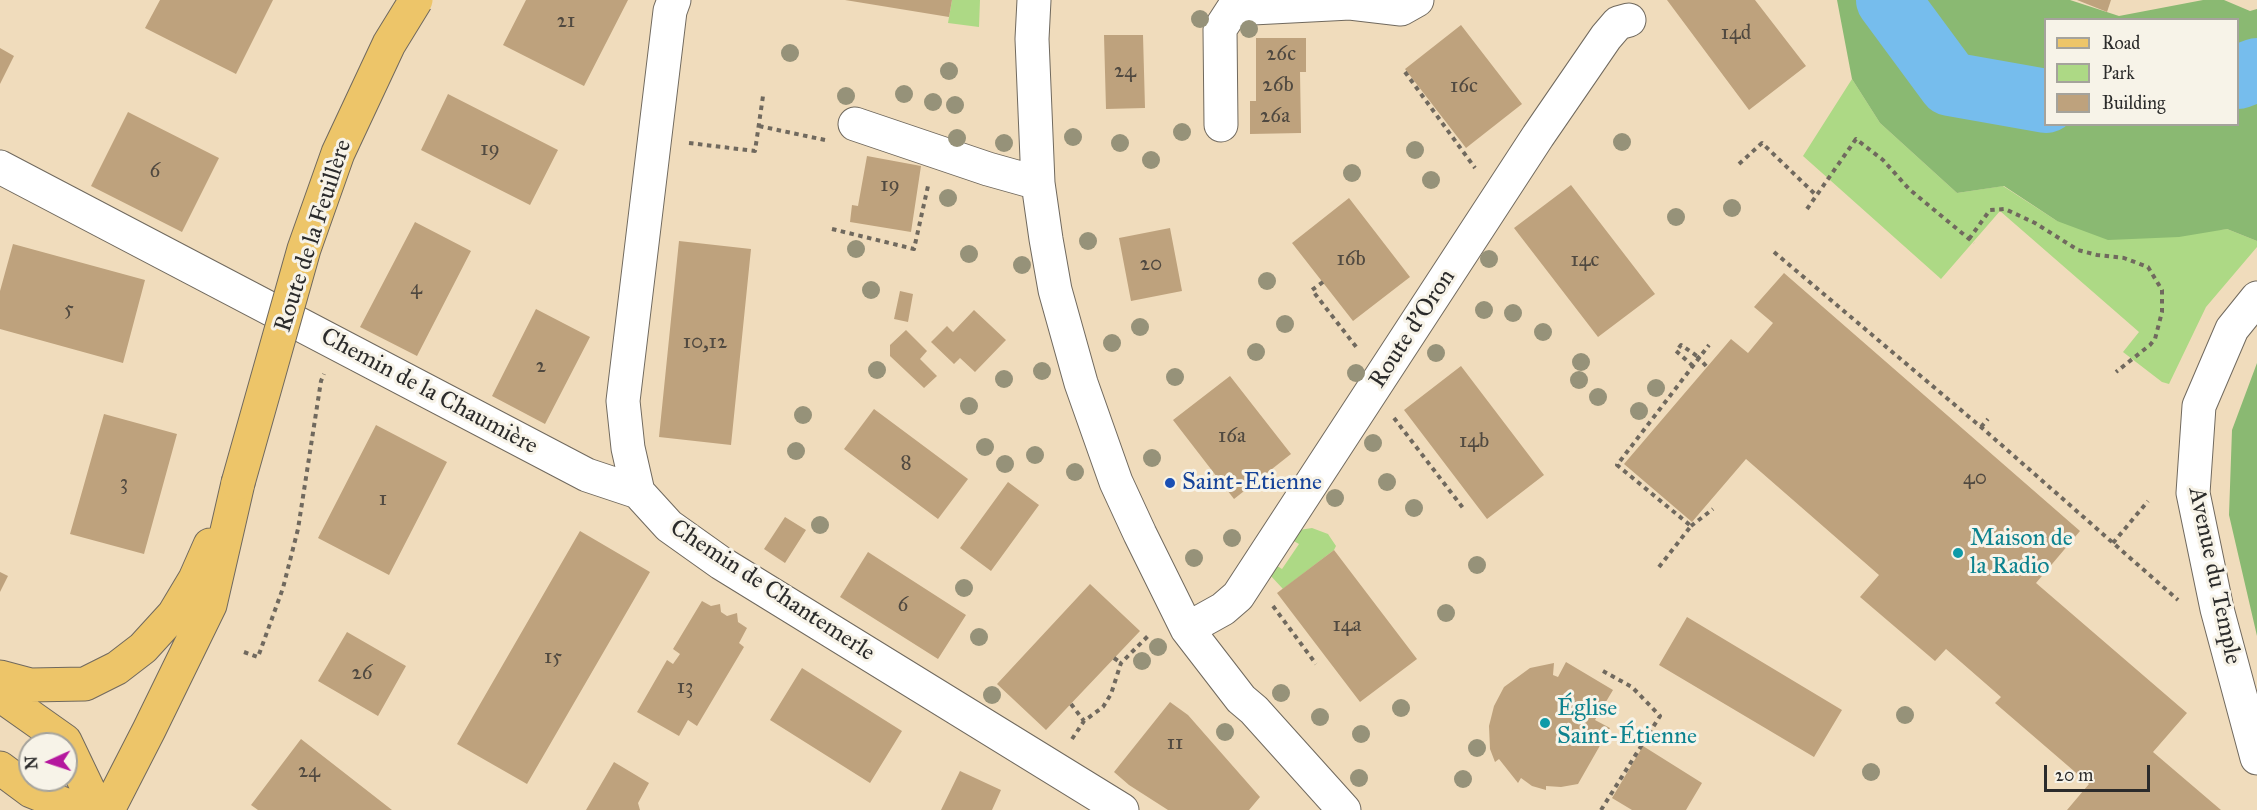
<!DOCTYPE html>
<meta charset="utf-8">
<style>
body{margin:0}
#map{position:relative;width:2257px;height:810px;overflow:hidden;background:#f0dcbc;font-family:"IM FELL Great Primer",serif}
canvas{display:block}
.legend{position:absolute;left:2044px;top:18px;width:195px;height:108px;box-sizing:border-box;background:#f7f3e8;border:2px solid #a5a39c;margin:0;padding:8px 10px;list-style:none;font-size:18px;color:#2b2b2b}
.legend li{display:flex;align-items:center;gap:12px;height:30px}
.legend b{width:30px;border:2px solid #a5a39c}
.north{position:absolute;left:18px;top:732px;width:60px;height:60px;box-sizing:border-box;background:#f7f3e8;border:2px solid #a5a39c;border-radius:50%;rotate:267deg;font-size:16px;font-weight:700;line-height:24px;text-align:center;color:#2b2b2b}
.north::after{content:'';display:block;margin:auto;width:21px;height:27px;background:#b5179e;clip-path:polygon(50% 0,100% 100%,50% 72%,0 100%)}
.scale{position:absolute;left:2044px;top:765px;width:106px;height:27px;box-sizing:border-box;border:3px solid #2b2b2b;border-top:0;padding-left:8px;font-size:18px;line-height:21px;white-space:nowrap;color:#2b2b2b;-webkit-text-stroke:4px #f7f3e8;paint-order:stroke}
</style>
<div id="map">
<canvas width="2257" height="810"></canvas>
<ul class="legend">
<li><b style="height:8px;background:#edc569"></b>Road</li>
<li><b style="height:16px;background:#add985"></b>Park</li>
<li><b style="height:16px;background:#bea27d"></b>Building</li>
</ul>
<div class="north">N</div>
<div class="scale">20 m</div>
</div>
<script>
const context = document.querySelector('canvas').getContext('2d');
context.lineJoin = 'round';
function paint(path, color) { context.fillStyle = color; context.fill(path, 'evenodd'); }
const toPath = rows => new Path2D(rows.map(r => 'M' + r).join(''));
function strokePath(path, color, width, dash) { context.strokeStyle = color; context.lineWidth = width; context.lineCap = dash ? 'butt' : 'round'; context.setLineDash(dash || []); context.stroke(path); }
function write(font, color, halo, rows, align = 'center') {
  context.font = font + ' "IM FELL Great Primer",serif'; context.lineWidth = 6; context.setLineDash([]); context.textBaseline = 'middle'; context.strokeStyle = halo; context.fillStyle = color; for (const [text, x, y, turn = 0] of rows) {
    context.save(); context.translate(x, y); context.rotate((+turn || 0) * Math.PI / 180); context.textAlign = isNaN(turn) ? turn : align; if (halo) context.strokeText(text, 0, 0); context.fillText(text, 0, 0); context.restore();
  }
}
const green = toPath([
 [952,0,980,0,979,27,948,23],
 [1852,79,1880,123,1957,193,2003,186,2057,221,2208,231,2227,229,2257,241,2257,247,2206,307,2169,384,2162,382,2123,352,2139,332,2000,211,1941,279,1803,156],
 [1312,528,1328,534,1336,546,1334,550,1283,589,1270,575,1274,564,1282,569,1299,544,1290,539,1299,530]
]);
const forest = toPath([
 [1837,0,2070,0,2119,16,2203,0,2224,0,2250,11,2257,9,2257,241,2227,229,2179,237,2108,240,2057,221,2004,186,1957,193,1880,123,1852,79],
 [2046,20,2238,20,2238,124,2046,124],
 [2257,363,2257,636,2229,515,2232,430]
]);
const river = toPath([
 [1888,0,1950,84,2046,101],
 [2238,77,2257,70]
]);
const building = toPath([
 [160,0,273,0,236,74,145,28],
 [526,0,628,0,584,86,503,45],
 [845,0,952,0,949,17],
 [1667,0,1755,0,1806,66,1749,110],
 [2077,0,2111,0,2107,12],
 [1461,25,1522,104,1466,148,1405,69],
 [1104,35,1143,35,1145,108,1106,109],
 [1256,38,1306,38,1306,72,1300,72,1301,133,1250,134,1250,101,1256,101],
 [0,48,14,56,0,84],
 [448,94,558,150,530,205,421,150],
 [128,112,219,158,182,232,91,186],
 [867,156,921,166,911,232,850,222,852,205,858,206],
 [1571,185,1655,294,1598,337,1514,228],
 [1349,198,1410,277,1353,321,1292,243],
 [415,222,471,251,417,356,360,327],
 [1170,228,1182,291,1131,301,1119,238],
 [679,241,751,249,731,445,659,437],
 [13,244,145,280,123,363,0,329,0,291],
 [1784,273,2080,531,2036,583,2187,713,2153,752,2221,810,2067,810,2089,784,1995,703,2001,697,1946,649,1935,661,1860,597,1879,575,1746,459,1692,522,1624,464,1731,339,1748,353,1773,323,1754,307],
 [900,291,913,294,908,322,894,319],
 [536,309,590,337,545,424,492,396],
 [974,310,1006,340,975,372,960,358,954,364,931,342,947,326,953,332],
 [906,330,927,351,920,359,937,376,924,388,890,356,890,345],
 [1461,366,1544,475,1487,519,1404,410],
 [1230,376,1291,454,1234,499,1173,420],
 [874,409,968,479,938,519,844,449],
 [104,414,177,434,144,554,70,534],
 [376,425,447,462,389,575,318,538],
 [1008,482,1039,505,991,571,960,548],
 [785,517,806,530,785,563,764,549],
 [580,531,650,572,527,784,457,744],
 [1334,550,1417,659,1360,702,1277,593],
 [868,552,966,615,938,659,840,597],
 [0,572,8,576,0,592],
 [1090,584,1140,631,1046,730,997,684],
 [702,601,711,606,720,604,721,612,727,616,737,613,738,622,747,628,739,643,744,647,697,726,688,720,679,736,637,712,667,660,673,664,680,654,673,649],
 [1687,617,1842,710,1814,757,1659,665],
 [347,632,406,666,378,716,318,681],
 [1566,662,1613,690,1595,720,1610,728,1578,784,1561,787,1546,786,1546,790,1532,786,1521,778,1518,783,1499,759,1495,762,1490,749,1489,726,1494,706,1504,687,1530,668,1554,663,1553,675,1558,677],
 [802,668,902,731,870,783,770,720],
 [1170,702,1188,715,1260,797,1249,810,1168,810,1129,785,1114,772],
 [301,739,392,810,258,810,251,805],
 [1643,746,1702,783,1686,810,1632,810,1612,798],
 [614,762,649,783,638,803,640,810,586,810],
 [960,771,1001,790,992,810,941,810]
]);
const path = toPath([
 [1405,72,1475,168],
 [759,126,825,140],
 [689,143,755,151,763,96],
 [1739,164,1762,143,1816,195],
 [1807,209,1856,139,1883,160,1909,189,1974,243],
 [832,229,914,249,928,186],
 [1969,239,1990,210,2005,209,2035,223,2078,250,2097,255,2124,258,2148,267,2162,290,2162,312,2155,339,2150,345,2116,372],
 [1774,252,1981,427,2178,600],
 [1323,282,1312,290,1357,348],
 [1693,366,1676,351,1681,345,1697,356],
 [1394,418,1463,508],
 [1981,427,1988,419],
 [1691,526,1713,509],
 [2113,543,2148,501],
 [1659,567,1691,526,1617,465,1709,345],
 [1273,606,1316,664],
 [244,652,258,657,283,588,298,529,321,381,324,374],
 [1114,658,1121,663],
 [1071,704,1084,721],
 [1072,739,1084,721,1103,707,1111,694,1121,663,1150,634],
 [1601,810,1660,716,1632,687,1603,671]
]);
const minor = toPath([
 [674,0,670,11,623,401,628,448,638,492,669,526,721,563,1122,810],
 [1034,0,1032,39,1038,183,1046,239,1055,290,1081,383,1116,482,1140,534,1187,629,1241,699,1254,710,1344,810],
 [855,124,988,169,1038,183],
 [1221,125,1220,29,1233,9,1350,3,1401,9,1417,0],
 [0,167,587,475,638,492],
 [2257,298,2232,329,2199,406,2193,493,2217,609,2257,758],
 [1187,629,1223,609,1238,596,1538,136,1606,37,1618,23,1629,20]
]);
const major = toPath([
 [0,677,30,685,85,684,117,668,143,648,174,614,195,579,210,545],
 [0,695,65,741,98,810],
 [0,768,31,791,79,810],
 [108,810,149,730,210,605,238,483]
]);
const pathBridge = toPath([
 [1697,356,1707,367]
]);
const majorBridge = toPath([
 [238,483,304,249,338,153,389,44,416,0]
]);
const trees = [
 [1200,19],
 [1249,29],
 [790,53],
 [949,71],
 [904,94],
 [846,96],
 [933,102],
 [955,105],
 [1182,132],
 [1073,137],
 [957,138],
 [1622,142],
 [1004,143],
 [1120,143],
 [1415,150],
 [1151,160],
 [1352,173],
 [1431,180],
 [948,198],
 [1732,208],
 [1676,217],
 [1088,241],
 [856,249],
 [969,254],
 [1489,259],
 [1022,265],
 [1267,281],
 [871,290],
 [1484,310],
 [1513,313],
 [1285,324],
 [1140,327],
 [1543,332],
 [1112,343],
 [1256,352],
 [1436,353],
 [1581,362],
 [877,370],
 [1042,371],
 [1356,373],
 [1175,377],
 [1004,379],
 [1579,380],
 [1656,388],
 [1598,397],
 [969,406],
 [1639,411],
 [803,415],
 [1373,443],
 [985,447],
 [796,451],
 [1035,455],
 [1152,458],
 [1005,464],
 [1075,472],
 [1387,482],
 [1335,498],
 [1414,508],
 [820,525],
 [1232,538],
 [1194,558],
 [1477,565],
 [964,588],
 [1446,613],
 [979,637],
 [1158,647],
 [1142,661],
 [1281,693],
 [992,695],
 [1401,708],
 [1905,715],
 [1320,717],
 [1225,732],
 [1361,734],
 [1477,748],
 [1871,772],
 [1359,778],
 [1463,779]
];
const markers = [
 [1170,483,6,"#1a4fb4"],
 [1958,553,6,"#0f9aa8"],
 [1545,723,6,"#0f9aa8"]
];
const numberNames = [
 ["21",566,22],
 ["14d",1736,34],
 ["26c",1281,55],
 ["24",1125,72],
 ["26b",1278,86],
 ["16c",1464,87],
 ["26a",1275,117],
 ["19",490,150],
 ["6",155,172],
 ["19",890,186],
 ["16b",1351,260],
 ["14c",1585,261],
 ["20",1151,265],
 ["4",416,289],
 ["5",69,310],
 ["10,12",705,343],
 ["2",541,367],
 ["16a",1232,437],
 ["14b",1474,442],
 ["8",906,464],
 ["40",1975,479],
 ["3",124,484],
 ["1",383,500],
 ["6",903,606],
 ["14a",1347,626],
 ["15",553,658],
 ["26",362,674],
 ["13",685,688],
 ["11",1175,744],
 ["24",309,772]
];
const streetNames = [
 ["Route de la Feuillère",314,236,-72],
 ["Route d'Oron",1413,329,-57],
 ["Chemin de la Chaumière",429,392,28],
 ["Avenue du Temple",2214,576,78],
 ["Chemin de Chantemerle",772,591,33]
];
const transitNames = [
 ["Saint-Etienne",1182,483]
];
const cultureNames = [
 ["Maison de",1970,539],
 ["la Radio",1970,567],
 ["Église",1557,709],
 ["Saint-Étienne",1557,737]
];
paint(green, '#add985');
paint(forest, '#8ab972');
strokePath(river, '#76bded', 64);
paint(building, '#bea27d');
strokePath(minor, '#70695e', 35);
strokePath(major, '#70695e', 35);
strokePath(path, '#70695e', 4, [4.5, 4.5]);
strokePath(minor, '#fff', 33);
strokePath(major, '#edc569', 33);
strokePath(majorBridge, '#70695e', 35, []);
strokePath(pathBridge, '#70695e', 4, [4.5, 4.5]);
strokePath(majorBridge, '#edc569', 33);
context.fillStyle = '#969279';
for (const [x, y] of trees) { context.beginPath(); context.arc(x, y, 9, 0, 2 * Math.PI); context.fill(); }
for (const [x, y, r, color] of markers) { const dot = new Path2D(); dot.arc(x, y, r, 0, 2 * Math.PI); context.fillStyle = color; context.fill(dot); strokePath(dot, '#f7f3e8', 2); }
write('21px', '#504940', null, numberNames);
write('24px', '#2b2b2b', '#f7f3e8', streetNames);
write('24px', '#164399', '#f7f3e8', transitNames, 'left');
write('24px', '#0d838f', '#f7f3e8', cultureNames, 'left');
</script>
